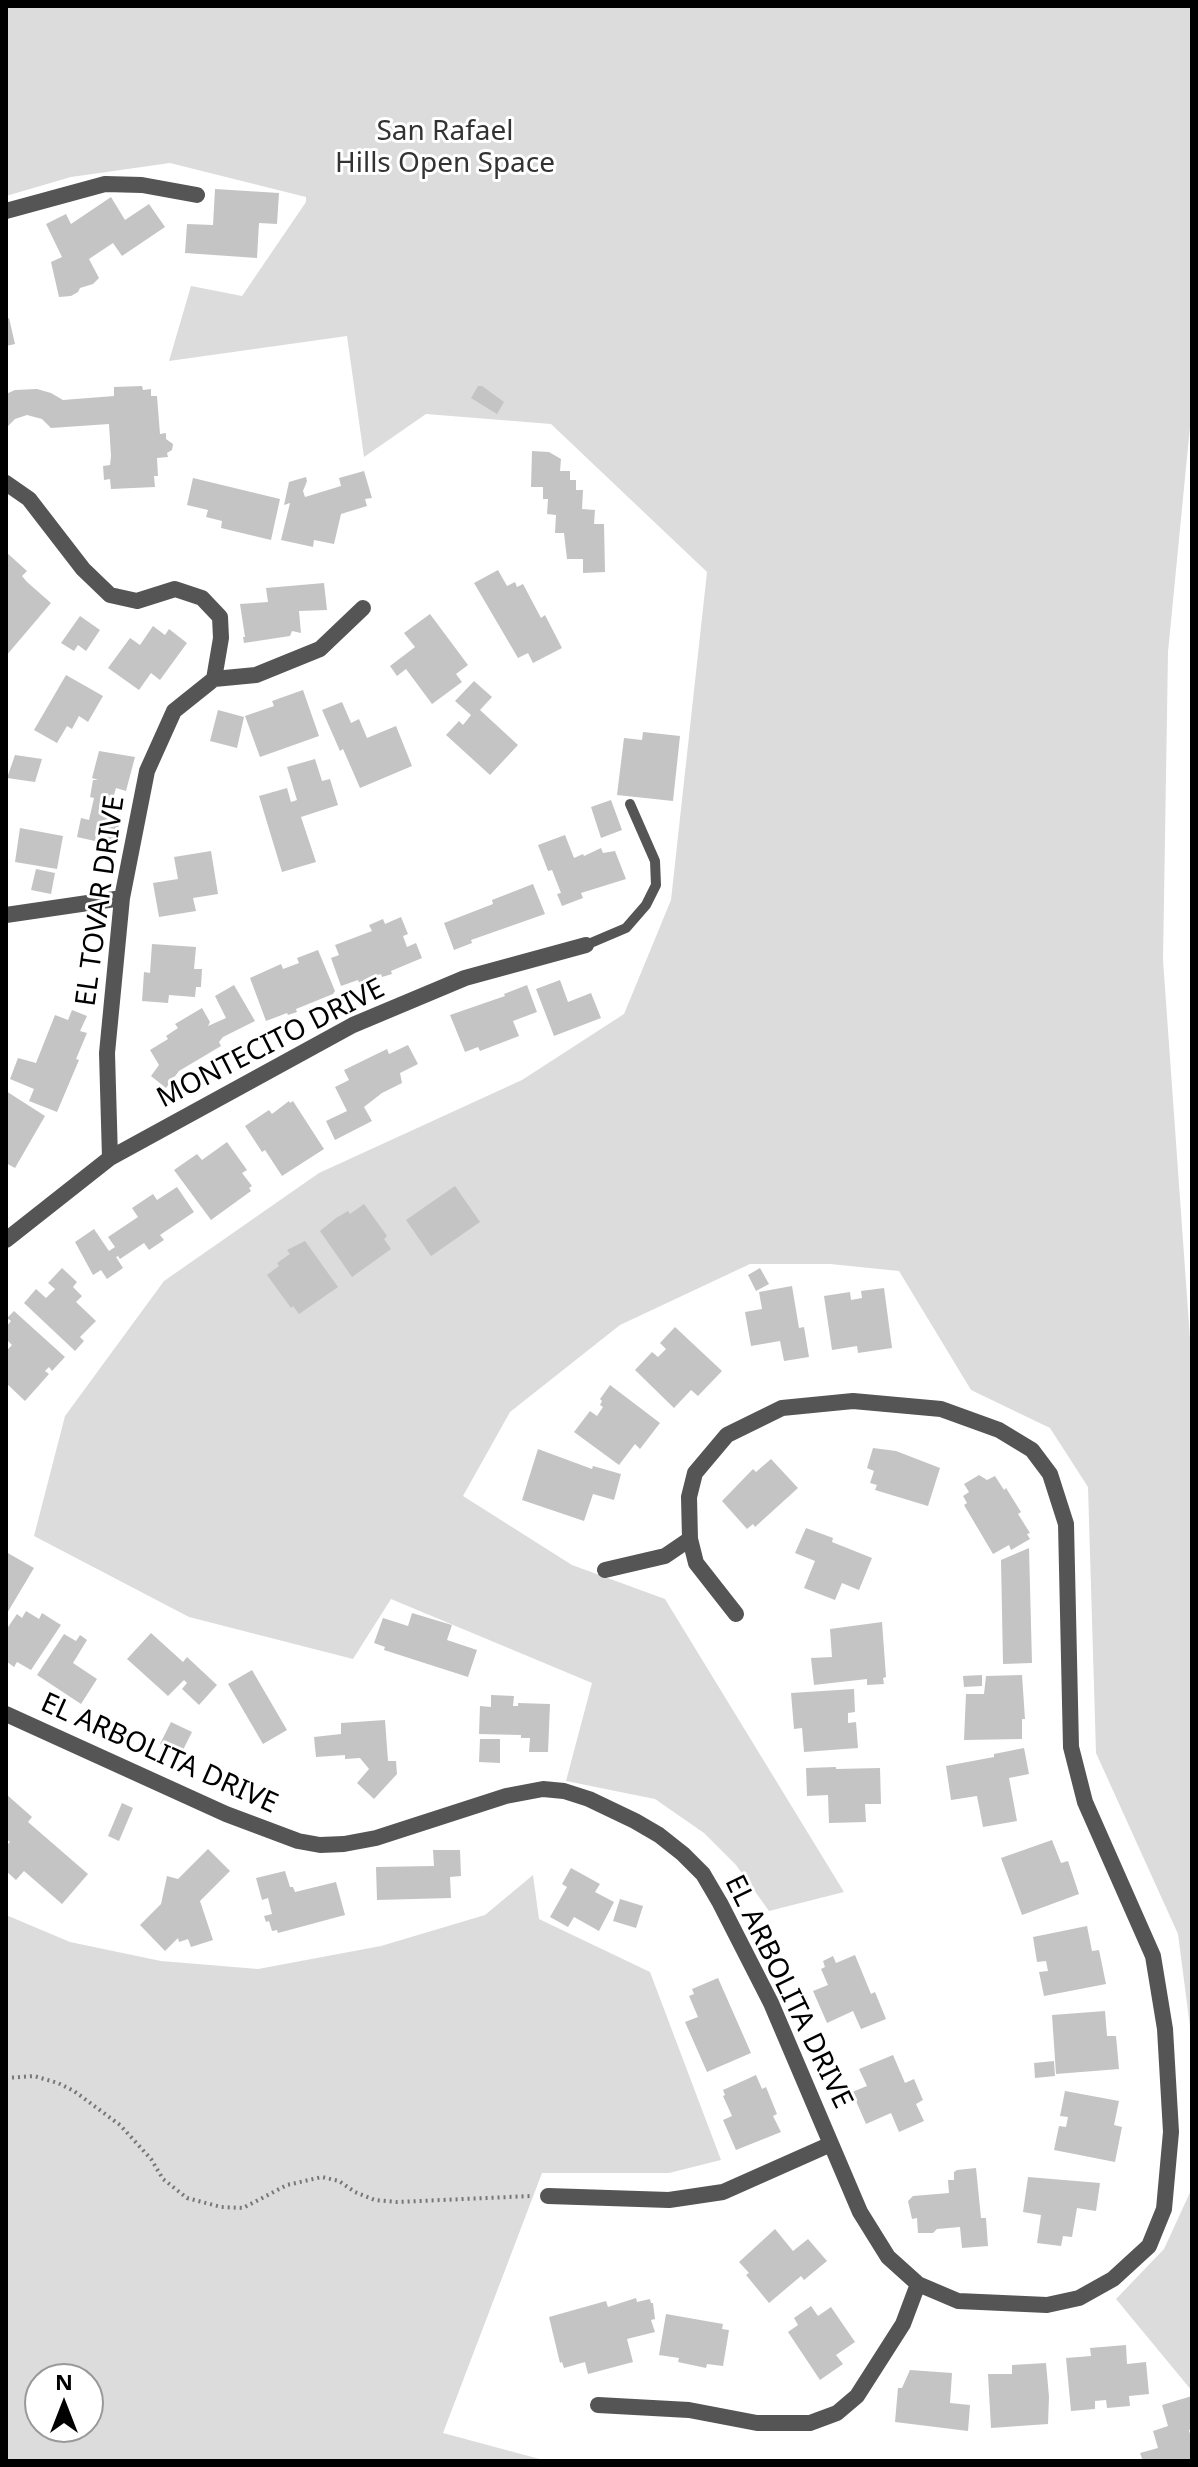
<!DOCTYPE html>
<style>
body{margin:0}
#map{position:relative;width:1198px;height:2467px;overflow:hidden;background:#fff;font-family:"Noto Sans",sans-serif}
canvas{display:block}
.frame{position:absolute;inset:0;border:8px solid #000;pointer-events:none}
.north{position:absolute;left:24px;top:2363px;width:80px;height:80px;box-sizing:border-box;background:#fff;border:2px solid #999;border-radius:50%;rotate:0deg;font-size:22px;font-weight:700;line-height:32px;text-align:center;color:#000}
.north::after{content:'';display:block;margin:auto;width:28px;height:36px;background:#000;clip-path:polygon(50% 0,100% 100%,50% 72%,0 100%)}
</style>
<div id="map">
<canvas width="1198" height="2467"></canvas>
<div class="frame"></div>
<div class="north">N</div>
</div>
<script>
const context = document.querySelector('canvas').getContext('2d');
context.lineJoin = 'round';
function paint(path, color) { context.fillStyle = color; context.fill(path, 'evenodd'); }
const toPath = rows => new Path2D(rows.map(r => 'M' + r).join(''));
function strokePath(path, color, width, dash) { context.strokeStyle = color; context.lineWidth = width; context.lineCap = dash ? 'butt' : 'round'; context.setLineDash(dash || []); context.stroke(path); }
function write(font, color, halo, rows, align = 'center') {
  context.font = font + ' "Noto Sans",sans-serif'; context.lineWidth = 6; context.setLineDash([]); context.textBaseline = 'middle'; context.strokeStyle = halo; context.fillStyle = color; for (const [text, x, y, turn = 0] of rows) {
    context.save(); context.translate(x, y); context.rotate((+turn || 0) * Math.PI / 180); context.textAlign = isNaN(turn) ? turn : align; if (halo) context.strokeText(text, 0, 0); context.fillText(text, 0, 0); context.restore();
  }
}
const green = toPath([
 [6,6,1192,6,1192,406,1168,652,1163,960,1192,1367,1192,2042,1178,1934,1096,1753,1088,1487,1050,1428,971,1390,899,1271,830,1264,750,1264,620,1325,510,1412,463,1496,572,1565,665,1599,844,1892,769,1911,736,1865,704,1833,655,1799,566,1781,592,1683,391,1599,353,1659,189,1617,34,1536,65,1416,164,1281,319,1173,522,1080,624,1014,671,900,707,572,551,424,426,414,364,457,347,336,169,361,191,286,242,296,306,202,306,197,170,163,71,177,6,196],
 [533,1875,539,1919,650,1972,721,2160,669,2173,542,2173,443,2433,547,2461,6,2461,6,1915,70,1942,161,1961,258,1969,381,1946,485,1915],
 [40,2379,88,2379,88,2427,40,2427],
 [1192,2188,1192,2391,1116,2299,1164,2249]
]);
const building = toPath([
 [215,189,279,193,277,224,259,223,257,258,185,253,187,224,213,225],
 [111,197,125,220,149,204,165,227,122,256,113,243,89,259,99,278,93,284,80,288,78,292,71,296,59,297,51,262,62,257,46,224,66,214,71,224],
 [9,318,15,344,6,346,6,319],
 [142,386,143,390,151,389,151,396,157,396,160,434,166,433,166,439,173,444,172,450,167,453,168,457,157,458,158,476,154,476,155,487,111,489,110,479,104,480,103,466,110,465,111,456,109,424,51,428,42,419,27,415,15,419,6,428,6,394,15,390,37,389,51,393,63,400,114,396,114,387],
 [478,386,482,386,504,402,497,414,471,398],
 [532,451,549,452,561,459,560,471,570,471,570,480,576,480,576,490,583,490,582,509,595,510,594,524,604,524,605,572,583,573,583,559,567,559,564,533,555,533,556,515,547,514,548,499,543,499,543,487,531,487],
 [364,471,372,498,365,499,367,506,341,514,334,544,314,540,313,547,281,540,290,503,284,505,289,482,306,477,307,481,303,491,305,497,341,486,339,478],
 [193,478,280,499,271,540,221,528,222,521,206,517,208,510,187,505],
 [6,552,27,571,22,576,27,582,51,603,6,656],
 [498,570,507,586,515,582,517,587,523,584,541,618,545,615,562,648,533,663,528,653,518,658,474,583],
 [324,583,327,610,299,611,301,633,292,631,290,636,244,643,243,637,245,637,240,604,268,602,266,588],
 [430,614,468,665,456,674,462,682,432,704,406,669,397,676,390,666,415,647,404,633],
 [80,616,100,630,86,651,78,645,74,651,61,643],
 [153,626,165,635,169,629,187,643,160,680,151,673,139,690,108,668,130,638,140,645],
 [66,675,103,696,88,722,79,716,72,729,67,726,57,743,34,730],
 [474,681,492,697,480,710,518,745,490,775,446,735,459,721,463,725,471,715,455,701],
 [303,690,319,736,260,757,245,716,274,706,272,701],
 [342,702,351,723,359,719,367,738,396,726,412,766,360,788,343,749,340,751,322,710],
 [218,710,244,717,237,748,210,741],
 [643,732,680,736,673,801,617,795,624,738,642,740],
 [99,751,135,757,126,791,116,788,109,813,121,816,115,841,96,836,95,841,77,837,81,818,89,820,94,798,90,797,93,780,98,780,92,778],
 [15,755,42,759,35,782,7,778],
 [315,759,322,781,330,779,338,805,301,817,316,862,282,872,259,796,287,788,291,802,297,800,287,767],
 [611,800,622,830,601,838,591,807],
 [20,828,63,836,57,869,15,862],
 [565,835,574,858,583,854,584,856,601,848,603,853,615,851,626,879,581,893,583,898,562,906,557,894,561,893,552,870,548,871,538,845],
 [211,851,218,894,193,898,196,911,159,917,153,883,178,879,174,857],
 [36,869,55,873,51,894,31,890],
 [533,884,545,914,471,940,472,943,454,950,444,923,493,904,492,900],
 [401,917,408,934,403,936,407,947,416,943,422,958,391,971,392,974,382,977,381,974,359,983,358,980,341,986,331,958,339,955,335,945,372,931,369,925,383,919,385,924],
 [152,944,196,947,194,969,202,969,201,987,196,987,195,997,169,995,168,1003,142,1001,144,972,150,973],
 [318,950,335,991,333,994,296,1009,297,1012,288,1015,287,1013,266,1021,250,978,281,964,283,969,299,963,297,958],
 [560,980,568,1002,591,993,601,1018,554,1036,536,989],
 [234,985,255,1021,223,1037,219,1042,221,1046,179,1071,166,1088,151,1076,159,1065,150,1050,168,1039,166,1036,178,1028,175,1024,202,1008,210,1022,208,1026,226,1018,215,996],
 [527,985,537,1012,513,1021,519,1036,480,1051,478,1047,465,1052,450,1015,505,996,504,994],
 [72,1010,87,1016,80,1031,87,1033,76,1059,79,1060,57,1112,29,1101,34,1089,10,1079,18,1058,36,1063,55,1015,68,1020],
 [408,1045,418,1064,400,1073,402,1083,382,1093,364,1107,372,1121,335,1140,326,1121,347,1111,335,1087,349,1080,344,1070,387,1049,389,1054],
 [6,1091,45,1116,15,1168,6,1163],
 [289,1101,290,1103,293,1101,324,1149,282,1176,265,1150,262,1152,245,1126,269,1110,272,1114],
 [227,1142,247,1170,242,1173,252,1186,249,1188,251,1191,211,1220,174,1170,197,1154,202,1160],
 [455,1186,480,1222,431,1256,406,1220],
 [177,1187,194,1212,160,1235,164,1240,149,1250,144,1243,120,1259,118,1256,116,1257,123,1268,107,1279,101,1270,93,1275,75,1242,94,1229,109,1251,115,1247,108,1237,138,1217,132,1208,153,1194,157,1200],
 [364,1204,387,1236,384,1239,391,1249,352,1277,320,1231,336,1218,348,1211,350,1214],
 [305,1241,338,1287,299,1314,293,1306,291,1308,267,1275,279,1266,277,1263,290,1254,287,1250],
 [62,1268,77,1282,73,1287,82,1296,76,1302,96,1321,80,1337,84,1341,75,1351,24,1303,36,1289,46,1298,55,1289,48,1283],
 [760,1268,769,1284,756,1291,748,1275],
 [792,1286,799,1328,804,1327,809,1357,784,1361,780,1341,751,1346,745,1312,762,1309,759,1292],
 [884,1288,892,1348,858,1353,857,1346,832,1350,824,1296,850,1292,851,1300,862,1298,861,1291],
 [14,1311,65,1357,52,1371,49,1367,45,1371,49,1374,25,1401,6,1383,6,1351,12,1345,6,1339,6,1327,11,1321,7,1318],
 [675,1327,722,1371,698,1396,691,1390,674,1408,635,1370,652,1352,658,1357,666,1349,660,1343],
 [610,1385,660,1423,640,1449,635,1444,619,1465,574,1432,590,1411,597,1416,603,1407,600,1405,602,1401,600,1399],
 [873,1448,896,1451,940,1468,928,1506,875,1490,877,1485,870,1483,874,1471,867,1468],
 [538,1449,592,1469,593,1466,621,1474,614,1500,593,1494,584,1521,522,1500],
 [771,1459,798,1488,755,1527,753,1524,747,1529,722,1501,753,1469,756,1472],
 [979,1475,987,1480,995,1476,1004,1490,1006,1488,1021,1512,1018,1514,1030,1533,1027,1534,1030,1539,1011,1550,1009,1545,993,1554,964,1505,967,1503,963,1496,969,1492,964,1484],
 [806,1528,833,1538,832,1542,872,1558,859,1590,842,1583,835,1600,804,1588,815,1561,795,1553],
 [1029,1548,1032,1663,1003,1664,1001,1560],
 [6,1552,34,1568,6,1615],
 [26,1611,39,1619,42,1613,61,1625,31,1670,17,1662,14,1667,6,1661,6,1630,17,1614,22,1618],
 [412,1613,452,1625,447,1640,477,1650,468,1677,384,1650,385,1647,374,1643,383,1618,408,1626],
 [882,1622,886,1677,883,1678,884,1684,867,1685,867,1679,814,1685,811,1658,832,1657,830,1629],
 [151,1633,183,1662,187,1657,217,1685,199,1705,182,1689,187,1683,184,1680,168,1696,127,1659],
 [64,1634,76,1641,80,1635,87,1640,73,1663,97,1679,81,1704,37,1675],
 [252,1670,287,1730,263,1744,228,1684],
 [982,1675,982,1686,964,1687,963,1676],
 [1022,1675,1025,1719,1022,1719,1022,1739,964,1740,966,1694,984,1694,986,1676],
 [854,1689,855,1712,848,1713,848,1723,856,1722,858,1748,804,1752,802,1728,794,1729,791,1693],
 [491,1695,514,1696,513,1706,518,1706,518,1703,550,1704,548,1752,529,1752,530,1738,521,1738,521,1735,479,1734,480,1706,491,1707],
 [385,1720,388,1761,396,1761,397,1774,374,1799,357,1783,369,1769,360,1758,345,1759,345,1755,316,1757,314,1737,341,1734,341,1723],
 [171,1722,192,1732,181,1754,160,1744],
 [480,1739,500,1739,500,1763,479,1762],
 [1024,1748,1029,1774,1009,1778,1017,1821,983,1827,977,1796,951,1800,946,1766,994,1757,994,1754],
 [836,1767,836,1769,880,1768,881,1804,865,1804,866,1822,829,1823,828,1795,807,1796,806,1768],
 [6,1794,32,1817,28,1822,88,1874,62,1904,24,1871,16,1880,6,1871,6,1846,10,1842,6,1839],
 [122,1803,133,1808,119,1841,108,1836],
 [1052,1840,1061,1863,1068,1861,1079,1894,1022,1915,1001,1858],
 [208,1849,230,1871,200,1901,213,1940,191,1947,188,1939,179,1942,178,1938,165,1951,140,1925,161,1904,167,1876,178,1879],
 [433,1850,460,1850,461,1876,450,1877,451,1898,377,1900,376,1867,434,1866],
 [571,1868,600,1884,595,1892,614,1902,599,1931,574,1917,568,1927,550,1917,567,1887,562,1884],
 [285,1871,290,1887,293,1887,295,1892,336,1882,345,1915,278,1933,277,1930,272,1931,269,1921,266,1922,264,1916,272,1914,268,1898,262,1900,256,1878],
 [620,1899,643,1906,636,1928,613,1921],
 [1087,1926,1092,1951,1099,1950,1106,1984,1044,1996,1039,1972,1048,1971,1046,1961,1037,1962,1033,1937],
 [855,1955,871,1994,875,1992,886,2019,861,2029,853,2011,827,2023,813,1991,828,1985,821,1969,825,1967,823,1961,833,1956,836,1963],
 [718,1978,751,2053,707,2072,685,2022,698,2017,689,1996,694,1994,692,1989],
 [1105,2011,1107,2036,1116,2036,1119,2069,1056,2074,1052,2015],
 [893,2055,905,2083,914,2079,923,2100,916,2104,924,2121,899,2132,891,2113,866,2124,852,2092,867,2086,859,2069],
 [1054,2061,1055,2076,1035,2078,1034,2063],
 [756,2075,762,2089,766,2087,777,2114,773,2116,781,2132,736,2150,723,2120,732,2116,723,2096,725,2095,723,2090],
 [1065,2091,1119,2101,1114,2125,1122,2127,1115,2162,1054,2150,1059,2126,1066,2127,1068,2117,1060,2116],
 [976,2168,981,2218,986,2218,988,2246,962,2248,960,2227,937,2229,933,2233,918,2233,917,2218,912,2219,908,2201,913,2196,949,2193,948,2180,954,2180,954,2172,957,2170],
 [1028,2177,1100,2183,1096,2211,1077,2208,1072,2237,1063,2236,1061,2246,1037,2243,1041,2215,1023,2212],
 [775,2229,793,2251,808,2239,827,2261,804,2280,801,2276,769,2303,746,2275,749,2273,739,2262],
 [636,2298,637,2302,650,2299,651,2303,653,2303,655,2319,651,2320,655,2332,627,2339,633,2362,588,2374,585,2362,564,2368,562,2362,560,2363,549,2317,606,2301,608,2307],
 [811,2306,818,2316,831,2307,855,2342,836,2355,843,2364,820,2380,788,2332,798,2325,794,2318],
 [666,2314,723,2324,722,2329,729,2330,723,2366,707,2364,706,2368,678,2362,679,2358,659,2355],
 [1126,2345,1127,2364,1146,2362,1149,2394,1129,2396,1130,2406,1107,2408,1106,2400,1095,2401,1095,2409,1071,2411,1066,2358,1091,2356,1090,2348],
 [1046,2363,1049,2397,1048,2424,991,2428,988,2374,1012,2374,1012,2365],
 [910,2370,952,2373,950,2403,970,2405,968,2431,895,2422,898,2388,902,2388],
 [1192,2396,1192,2429,1189,2430,1192,2442,1192,2461,1143,2461,1140,2453,1158,2448,1153,2431,1168,2426,1162,2405]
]);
const path = toPath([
 [6,2078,34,2076,58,2083,74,2091,120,2125,151,2159,163,2179,187,2198,221,2207,243,2208,287,2185,322,2177,339,2181,355,2192,375,2200,397,2202,531,2196]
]);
const lane = toPath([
 [586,945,626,928,646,905,656,885,655,861,630,804]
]);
const street = toPath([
 [6,211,105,184,142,185,197,195],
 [6,483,29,499,83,569,110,595,137,601,175,589,202,598,220,617,221,638,214,679,174,711,147,771,122,898,107,1053,110,1158],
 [214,679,256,675,320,649,363,608],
 [6,915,122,898],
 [6,1240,110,1158,353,1025,465,978,586,945],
 [605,1570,665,1556,690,1539],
 [6,1714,226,1814,298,1841,320,1845,344,1844,376,1838,506,1796,543,1789,564,1791,589,1799,635,1821,659,1835,683,1854,703,1874,720,1903,771,2003,860,2212,888,2257,918,2284,958,2301,1047,2305,1079,2298,1113,2279,1149,2246,1164,2209,1171,2132,1165,2029,1153,1956,1085,1802,1071,1747,1066,1524,1050,1474,1032,1450,999,1430,941,1409,853,1401,782,1408,727,1435,695,1473,689,1497,690,1539,696,1563,736,1614],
 [548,2196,669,2200,723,2192,831,2144],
 [598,2405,689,2410,757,2423,810,2423,837,2413,857,2396,903,2324,918,2284]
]);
const parkNames = [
 ["San Rafael",445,132],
 ["Hills Open Space",445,164]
];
const streetNames = [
 ["EL TOVAR DRIVE",101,901,-82],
 ["MONTECITO DRIVE",271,1044,-27],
 ["EL ARBOLITA DRIVE",159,1754,24],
 ["EL ARBOLITA DRIVE",788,1992,64]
];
paint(green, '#dcdcdc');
paint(building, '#c4c4c4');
strokePath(path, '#777', 4, [2, 4]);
strokePath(lane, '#555', 10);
strokePath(street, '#555', 16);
write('28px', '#333', '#fff', parkNames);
write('28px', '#000', '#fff', streetNames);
</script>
